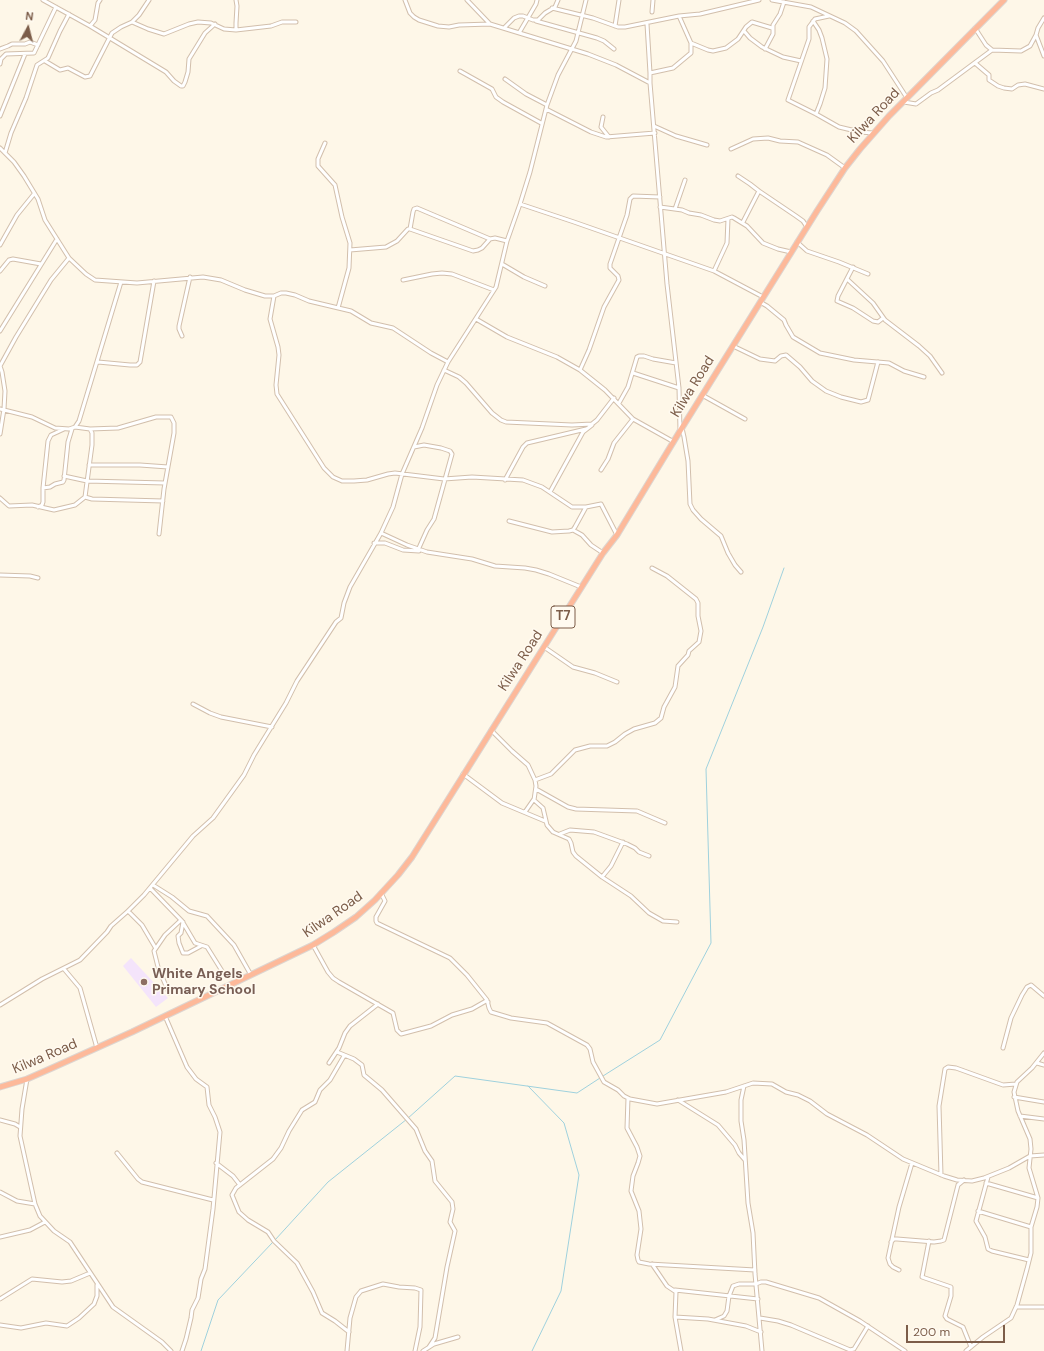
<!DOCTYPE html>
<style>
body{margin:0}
#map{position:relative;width:1044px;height:1351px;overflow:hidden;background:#fef7e8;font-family:"DM Sans",sans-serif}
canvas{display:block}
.north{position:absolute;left:8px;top:8px;width:40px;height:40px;-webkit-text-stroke:3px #fffaf0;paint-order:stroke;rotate:7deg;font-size:11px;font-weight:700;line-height:16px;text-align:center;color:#7c5d49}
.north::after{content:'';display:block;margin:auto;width:14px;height:18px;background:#7c5d49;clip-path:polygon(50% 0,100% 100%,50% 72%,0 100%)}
.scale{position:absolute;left:906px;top:1325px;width:99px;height:18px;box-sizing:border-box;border:2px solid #7c5d49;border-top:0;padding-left:5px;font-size:12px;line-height:14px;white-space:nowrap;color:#7c5d49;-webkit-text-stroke:3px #fffaf0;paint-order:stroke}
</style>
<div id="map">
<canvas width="1044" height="1351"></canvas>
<div class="north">N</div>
<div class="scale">200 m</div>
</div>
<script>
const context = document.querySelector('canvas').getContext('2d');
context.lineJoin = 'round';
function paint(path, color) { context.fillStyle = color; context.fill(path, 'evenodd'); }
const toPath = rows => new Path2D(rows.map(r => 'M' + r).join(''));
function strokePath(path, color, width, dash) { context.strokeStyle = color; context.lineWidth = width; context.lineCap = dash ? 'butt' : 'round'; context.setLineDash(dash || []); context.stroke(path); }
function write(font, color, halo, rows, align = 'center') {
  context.font = font + ' "DM Sans",sans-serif'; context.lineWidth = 3; context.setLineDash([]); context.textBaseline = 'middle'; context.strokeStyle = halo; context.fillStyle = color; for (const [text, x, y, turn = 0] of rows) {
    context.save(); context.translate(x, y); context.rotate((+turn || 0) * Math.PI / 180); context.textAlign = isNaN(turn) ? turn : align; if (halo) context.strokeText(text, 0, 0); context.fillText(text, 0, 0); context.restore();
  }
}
const education = toPath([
 [131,958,168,998,156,1007,123,966]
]);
const stream = toPath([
 [603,1076,660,1040,711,943,706,769,763,627,784,568],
 [528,1086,564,1123,579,1175,561,1291,532,1351],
 [275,1240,328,1182,407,1119,455,1076,577,1093,600,1078],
 [201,1351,218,1300,273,1242]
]);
const street = toPath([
 [43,0,90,26,95,20,98,3,100,0],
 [236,0,237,6,236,23,236,30],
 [405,0,410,13,414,17,419,20,438,26,449,27,459,25,490,24],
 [467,0,490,24,588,54,616,65,650,83,667,284,679,388,680,431],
 [772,0,811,7,845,23,856,31,883,61,907,98],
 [552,8,593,18,618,27,625,27,679,16,700,14,759,0],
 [652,12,653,0],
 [829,16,815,19,809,27,809,39,788,100,816,114,839,127,860,132,873,133],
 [536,21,597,38,604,41,614,49],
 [813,21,819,30,822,38,827,59,825,88,820,104,816,114],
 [132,22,148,29,164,34,189,24,198,22,211,23,224,29,236,30,271,26,282,22,296,22],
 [647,24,650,73,650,83],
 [90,26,166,72,174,81,181,86,183,86,185,82,188,72,189,59,205,33,215,24],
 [615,26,619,0],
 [504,28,514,18,519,16,523,16,533,20,538,20,545,13,555,7,558,0],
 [975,28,986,45,992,50,1021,51,1030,46,1036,35,1038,28,1044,18],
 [744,31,750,38,762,47,783,57,801,61],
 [519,33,536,4,537,0],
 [1036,35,1044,56],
 [691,43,708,50,713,51,726,48,738,39,746,27,752,22,772,28],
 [0,49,8,46,12,44,25,44,30,42,38,45],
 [765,49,773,34,773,25,780,14,784,2],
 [45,61,60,70,68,68,85,77,90,76,112,33,121,27,132,22,139,15,149,0],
 [975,63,989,75,989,80,998,86,1004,88,1012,89,1018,85,1025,84,1044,89],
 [0,64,1,59,6,54,34,53,56,7],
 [460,71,492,89,496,97,503,102,541,123],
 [650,73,673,68,691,53,691,43,679,16],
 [505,79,526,94,547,105],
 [904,102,916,104,931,93,938,90,992,50],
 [546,109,591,132,606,137,655,133],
 [0,116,25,54],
 [603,117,601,127,609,137],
 [654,126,676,136,707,145],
 [325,143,318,159,318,166,335,185,342,217,350,243,349,268,338,308],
 [0,148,14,162,24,176,38,199,45,220,69,258,86,274,95,280,137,283,203,277,221,280,245,290,265,296,274,296,281,293,286,293,295,295,309,301,351,311,371,323,393,328,431,353,448,362],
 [731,149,753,139,768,138,780,141,798,142,827,155,845,168],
 [5,153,11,133,26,98,37,65,48,58,60,31,69,14],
 [738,176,750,184,759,191,796,216,803,221,807,227],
 [520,204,574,222,714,271,763,297],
 [660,207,682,210,689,213,701,215,714,220,720,221,732,217,734,218,747,226,763,243,778,249,791,252],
 [675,209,685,180],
 [743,222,759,191],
 [410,229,413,212,414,209,417,208,490,239],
 [797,242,807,251,839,262,868,274],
 [0,245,17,215,34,194],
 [350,250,386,247,397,241,408,229,410,229,473,251,478,250,482,248,490,239,495,238,507,241],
 [502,264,524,277,545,286],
 [853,267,838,296,837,301,853,308,873,321,878,322,883,318],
 [0,271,9,260,13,259,41,264],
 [714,271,727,243,728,219],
 [847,279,873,303,885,320,919,346,930,356,942,373],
 [403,280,432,274,442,273,452,274,494,290],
 [274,296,270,319,278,347,279,355,276,385,277,394,324,468,333,477,342,481,354,481,367,480,388,474,395,473,444,479,472,477,523,480,542,487,572,507,586,507,601,504,617,535],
 [760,302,767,306,784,320,786,325,793,337,820,353,854,360,889,363,904,371,924,377],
 [476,319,507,337,557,357,580,370,605,390,633,419,674,442],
 [0,331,57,239],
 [182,336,179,329,179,326,190,277],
 [733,346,760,359,775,361,781,356,786,355,800,367,812,381,826,391,841,397,861,402,868,400,878,362],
 [98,362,130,365,137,365,140,362,154,281],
 [0,366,16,337,51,280,69,258],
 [0,366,2,372,5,391,4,409,0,434],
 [444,370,459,377,466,383,492,413,501,420,506,422,572,425,592,424,597,420,614,398],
 [580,370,589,350,604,307,619,280,618,276,610,268,610,264,627,215,630,199,633,196,660,197],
 [633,373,679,388],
 [702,395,745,419],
 [619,403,628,387,637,357,639,356,644,356,653,359,676,363],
 [0,409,32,417,55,428,69,429,75,427,79,421,121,282],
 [75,427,90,429,118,428,156,417,171,417,174,423,174,433,164,489,159,534],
 [682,428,684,437,688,461,690,504,693,510,701,519,721,536,728,553,735,565,741,572],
 [90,429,92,433,92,445,85,497,92,499,163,501],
 [414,447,424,445,441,448,450,451,452,454,434,519,427,530,418,550],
 [89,465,140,465,168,467],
 [601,470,608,459,614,443,633,419],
 [64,476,87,481,165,483],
 [505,480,523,447,527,443,586,429],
 [43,488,50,487,55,484,63,482,64,480,68,442,72,429],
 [550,492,583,432,592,425],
 [0,498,9,506,32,505,54,510,75,505,85,497],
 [38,507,42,505,43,502,43,488,48,441,51,435,64,429],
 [509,521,552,532,569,531,573,530,575,527,586,507],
 [573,530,582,535,591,545,603,553],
 [381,533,407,545,427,552,472,559,495,566,525,568,536,570,549,574,581,587],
 [374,543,385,543,403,550,419,551],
 [0,575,30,576,38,578],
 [544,647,573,667,595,673,617,682],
 [193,704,210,713,221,717,272,727],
 [491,730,512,751,528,765,535,780,536,786,534,800,543,808,547,825,553,832,569,839,571,843,573,852,576,856,602,877,631,896,649,913,663,921,677,922],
 [463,774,502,803,545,821],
 [535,780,551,774,575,750,590,746,607,746,615,742,625,734,634,729,655,723,661,718,664,707,675,687,678,666,688,655,689,651,699,642,701,631,698,616,698,603,696,599,667,576,652,568],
 [536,789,568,807,576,809,637,811,665,823],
 [525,812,534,799],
 [560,834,570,830,594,832,627,844,635,848,639,852,649,856],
 [602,877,611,866,623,842],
 [153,885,172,897,189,911,207,916,234,945,251,975],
 [150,888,182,921,195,943,207,947,222,971],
 [381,893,385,901,376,917,376,921,377,923,450,958,467,975,487,1000,489,1008,491,1012,511,1018,547,1023,587,1045,590,1049,593,1062,604,1082,618,1090,624,1096,630,1099,657,1104,726,1092,753,1083,772,1084,786,1092,798,1095,810,1101,827,1114,867,1135,903,1159,944,1176,957,1180,972,1181,984,1178,1009,1168,1030,1156,1044,1155],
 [128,911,142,925,155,947],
 [183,922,181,933,178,936,179,943,183,953,188,953,201,946],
 [313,945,328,972,333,978,339,982,393,1013,397,1030,401,1034,431,1026,452,1015,472,1009,486,1001,488,1002],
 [64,969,80,988,97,1048],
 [169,993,158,967,154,951,165,935,181,920],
 [0,1005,42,979,80,960,107,932,111,926,128,911,144,895,193,836,213,818,244,775,254,755,286,703,297,681,336,622,341,618,344,603,350,587,381,533,393,507,402,474,422,428,437,385,448,362,496,287,507,241,520,204,530,172,547,105,558,75,576,41,586,0],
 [165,1016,187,1067,196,1079,207,1087,209,1105,215,1117,220,1132,213,1209,205,1269,201,1279,198,1298,192,1310,191,1318,186,1339,182,1351],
 [1003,1048,1011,1018,1022,995,1027,987,1031,985,1044,996],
 [337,1052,354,1059,362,1065,364,1075,382,1090,416,1129,425,1151,432,1161,435,1181,452,1202,453,1209,450,1222,455,1231,447,1267,435,1338,429,1347],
 [344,1056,330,1080,320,1090,315,1102,302,1110,289,1131,281,1148,273,1159,236,1188,232,1195,239,1212,248,1220,268,1232,274,1241,297,1263,313,1292,322,1313,335,1321,349,1332],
 [329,1063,339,1048,345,1033,350,1026,378,1004],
 [1037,1063,1044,1065],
 [27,1079,22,1109,20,1136,35,1204,40,1216,54,1231,70,1242,113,1307,162,1342,171,1351],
 [744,1086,741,1100,741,1121,744,1140,748,1203,753,1233,755,1274,762,1351],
 [1014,1097,1044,1102],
 [628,1098,627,1128,637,1147,640,1156,638,1163,633,1176,631,1191,639,1211,641,1229,637,1255,638,1260,639,1262,649,1264,755,1270],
 [678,1100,718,1125,735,1145,739,1153,745,1160],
 [1020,1116,1044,1119],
 [0,1120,15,1124,20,1127],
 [117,1153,138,1179,142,1182,213,1200],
 [216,1163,233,1176,240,1185],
 [941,1175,939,1106,945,1069,948,1067,956,1068,1003,1085,1016,1084],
 [988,1177,976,1221,985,1237,988,1249,992,1251,1029,1260],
 [986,1183,1038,1198],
 [0,1192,17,1201,35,1204],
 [978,1211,1031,1227],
 [0,1237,30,1230,45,1222],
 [929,1241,922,1277,951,1287,951,1296,945,1316,947,1319,963,1327,971,1347],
 [891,1242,894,1239,897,1239,934,1242,941,1241,944,1240,958,1185,964,1180],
 [652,1264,667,1286,676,1292,675,1317,681,1351],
 [899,1270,893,1267,890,1264,888,1258,899,1207,912,1163],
 [675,1290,758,1299],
 [0,1299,32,1279,62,1282,71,1281,90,1273],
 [1016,1307,1044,1307],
 [675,1317,708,1319,746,1326,761,1332],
 [760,1318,778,1321,791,1325,850,1350,854,1349,868,1326],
 [715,1320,724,1316,727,1311,729,1296,733,1286,739,1284,756,1284,761,1282,766,1282,819,1298,860,1321,905,1351],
 [0,1325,21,1328,46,1323,67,1326,79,1318,94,1304,97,1296,97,1285],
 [347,1351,350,1318,356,1297,361,1291,383,1284,399,1287,415,1288,421,1290,420,1327,415,1351],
 [423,1351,434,1344,458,1337],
 [966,1351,983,1337,1011,1318,1017,1305,1027,1269,1031,1253,1031,1227,1037,1207,1038,1198,1029,1168,1031,1149,1030,1139,1018,1111,1014,1092,1017,1082,1032,1068,1044,1053]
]);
const highway = toPath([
 [0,1087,27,1079,52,1068,132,1032,313,945,334,932,356,917,375,900,398,875,412,857,603,553,617,535,680,431,817,211,845,168,860,149,889,116,1004,0]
]);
const markers = [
 [144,982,4,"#8d6e63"]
];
const shields = [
 [563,617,24]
];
const shieldNames = [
 ["T7",563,617]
];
const streetNames = [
 ["Kilwa Road",874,116,-47],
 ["Kilwa Road",693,387,-58],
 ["Kilwa Road",521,661,-57],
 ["Kilwa Road",333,915,-35],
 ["Kilwa Road",45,1057,-23]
];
const educationNames = [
 ["White Angels",152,974],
 ["Primary School",152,990]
];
paint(education, '#f4e4fb');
strokePath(stream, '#9fd1dd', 1);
strokePath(street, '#d2bfac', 5);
strokePath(highway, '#ddd5d0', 7);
strokePath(street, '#fff', 3);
strokePath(highway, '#fdb99a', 5);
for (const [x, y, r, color] of markers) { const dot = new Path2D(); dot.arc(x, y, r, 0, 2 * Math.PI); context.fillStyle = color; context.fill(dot); strokePath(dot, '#fffaf0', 1.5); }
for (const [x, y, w] of shields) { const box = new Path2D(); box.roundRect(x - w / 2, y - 11, w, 22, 3); context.fillStyle = '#fffaf0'; context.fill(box); strokePath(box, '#7c5d49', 1); }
write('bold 13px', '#7c5d49', null, shieldNames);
write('14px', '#7c5d49', '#fffaf0', streetNames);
write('bold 14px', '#785e54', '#fffaf0', educationNames, 'left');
</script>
